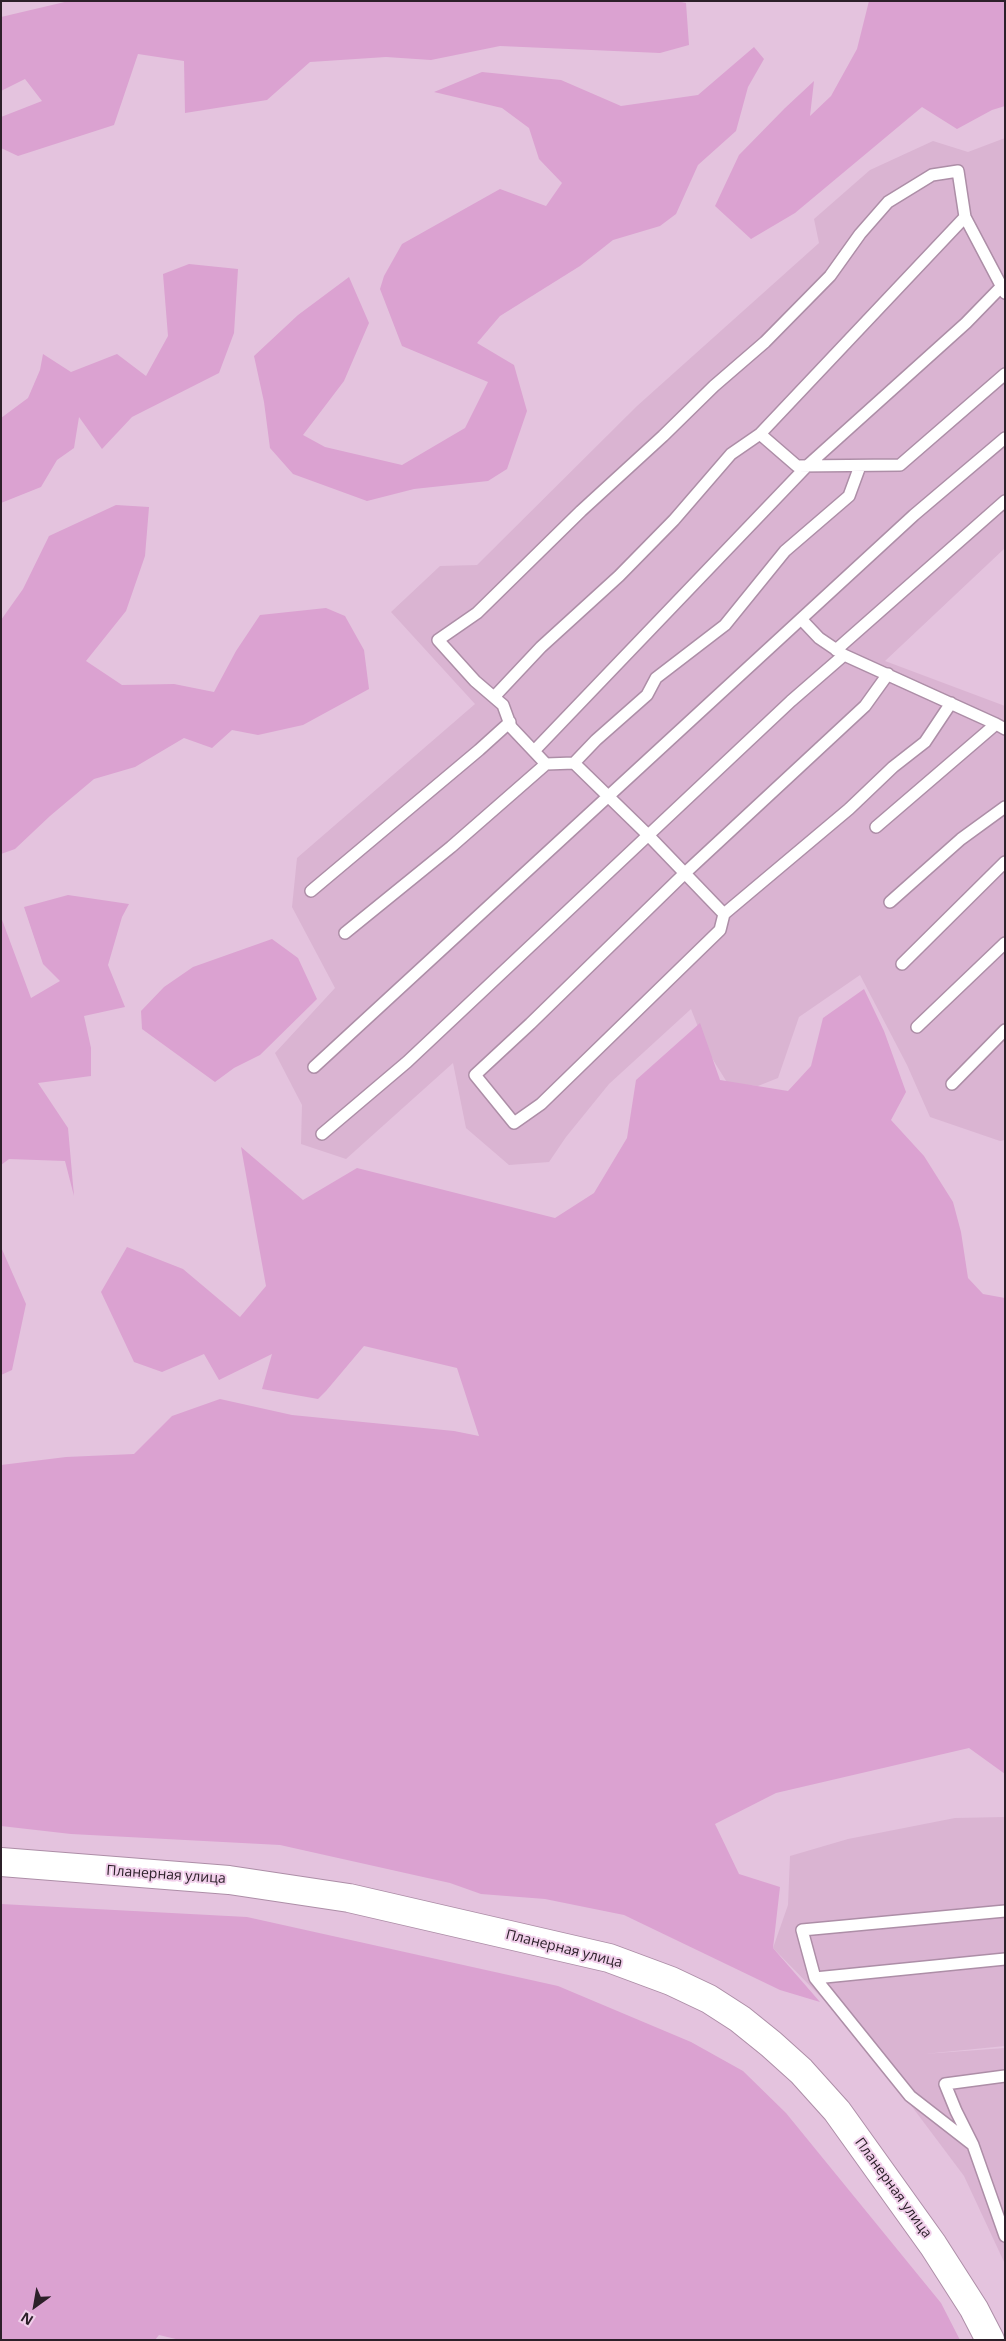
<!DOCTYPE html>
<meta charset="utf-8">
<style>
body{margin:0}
#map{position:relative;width:1006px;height:2341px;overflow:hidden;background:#e4c3de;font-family:"Open Sans",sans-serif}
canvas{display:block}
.frame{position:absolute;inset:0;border:2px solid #2c2029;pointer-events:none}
.north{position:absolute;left:10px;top:2281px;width:50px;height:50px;-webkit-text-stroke:4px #f1d0eb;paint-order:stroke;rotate:212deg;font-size:14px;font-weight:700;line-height:20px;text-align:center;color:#2c2029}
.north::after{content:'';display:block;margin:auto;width:18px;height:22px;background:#2c2029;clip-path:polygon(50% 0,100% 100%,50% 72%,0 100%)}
</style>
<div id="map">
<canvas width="1006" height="2341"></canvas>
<div class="frame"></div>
<div class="north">N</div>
</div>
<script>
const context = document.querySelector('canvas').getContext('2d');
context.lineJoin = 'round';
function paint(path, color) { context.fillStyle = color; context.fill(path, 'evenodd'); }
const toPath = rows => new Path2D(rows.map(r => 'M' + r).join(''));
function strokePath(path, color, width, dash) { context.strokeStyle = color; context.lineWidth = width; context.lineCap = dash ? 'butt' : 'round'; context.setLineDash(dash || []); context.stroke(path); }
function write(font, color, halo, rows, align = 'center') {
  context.font = font + ' "Open Sans",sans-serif'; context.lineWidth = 4; context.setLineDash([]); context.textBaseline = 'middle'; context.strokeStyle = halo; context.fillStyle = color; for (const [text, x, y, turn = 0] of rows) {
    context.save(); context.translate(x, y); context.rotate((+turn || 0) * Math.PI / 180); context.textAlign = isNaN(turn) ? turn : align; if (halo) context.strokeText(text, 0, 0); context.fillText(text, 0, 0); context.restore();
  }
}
const built = toPath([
 [1005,138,1005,548,885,661,1005,706,1005,1140,1000,1141,930,1117,907,1065,860,975,799,1017,778,1078,758,1086,728,1084,707,1050,691,1009,609,1084,566,1137,549,1162,509,1165,466,1128,453,1063,346,1159,301,1144,302,1105,275,1053,335,988,292,907,297,858,475,704,391,612,440,566,477,565,637,406,819,243,814,219,870,170,933,141,968,152],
 [1005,1817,1005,2046,924,2054,1005,2048,1005,2264,964,2176,859,2036,773,1948,788,1905,790,1856,848,1839,955,1818]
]);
const green = toPath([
 [69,1,676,1,686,3,689,45,660,53,500,46,431,60,386,57,310,62,267,100,185,113,184,61,138,54,114,125,18,156,1,148,1,117,42,101,25,79,1,91,1,17],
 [869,1,1005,1,1005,106,992,110,957,129,922,107,795,213,751,239,715,206,739,155,785,108,814,81,810,116,831,96,857,49],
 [754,47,764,59,748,87,736,131,698,165,676,214,660,226,613,240,580,266,500,316,477,343,514,365,527,411,507,469,488,481,414,489,367,501,293,474,270,448,264,402,254,356,298,315,349,277,369,323,344,381,303,435,325,447,402,465,465,428,488,382,402,346,380,289,384,276,402,244,500,189,546,206,562,183,539,159,529,128,502,108,434,92,482,72,561,80,621,106,698,95],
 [189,264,238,269,234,333,219,373,132,417,102,449,79,417,74,448,57,460,41,487,1,503,1,418,28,398,40,370,43,354,71,372,117,354,146,376,168,336,163,274],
 [116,505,149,507,145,556,126,611,86,661,122,685,174,684,214,692,236,651,260,615,326,608,345,616,364,650,369,689,303,725,258,735,232,730,212,748,184,738,135,767,94,779,50,816,15,849,1,854,1,620,23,589,49,536],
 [68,895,129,904,122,917,108,965,125,1007,84,1016,91,1048,91,1076,38,1083,68,1128,74,1196,65,1161,9,1159,1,1165,1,917,31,998,60,981,43,964,24,907],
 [272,939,298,958,317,999,260,1055,234,1068,215,1082,142,1029,141,1011,164,987,193,967],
 [864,989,884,1031,906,1092,891,1120,924,1156,953,1202,961,1232,968,1278,983,1294,1005,1298,1005,1774,969,1748,776,1793,715,1824,739,1874,780,1887,773,1948,820,2002,780,1990,624,1915,545,1899,481,1894,450,1883,280,1845,71,1834,1,1826,1,1465,66,1457,134,1454,172,1416,220,1399,292,1415,454,1431,479,1436,457,1368,364,1346,326,1391,318,1399,262,1389,272,1354,219,1380,204,1354,162,1372,134,1362,101,1292,127,1247,183,1269,240,1317,266,1286,241,1147,303,1200,357,1168,555,1218,594,1193,627,1138,636,1080,700,1023,720,1080,788,1091,811,1066,823,1018],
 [1,1247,26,1304,12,1370,1,1375],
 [1,1904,247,1917,558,1986,691,2042,743,2071,786,2113,941,2303,960,2340,180,2340,159,2335,155,2340,1,2340]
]);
const lane = toPath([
 [760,434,797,466,900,465,1005,374],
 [801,619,819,638,844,655,996,724],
 [836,650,1005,501],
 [888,674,865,706,685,873,530,1024,475,1075,514,1123,541,1104,720,930,724,914,849,809,893,767,925,742,951,703],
 [494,697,541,647,619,576,674,520,731,454,760,434,965,217,1005,293],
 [534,751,807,466,966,323,1002,286],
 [574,763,649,836,724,914],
 [546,764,511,727,503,705,475,681,438,640,477,613,581,511,663,436,714,386,765,342,830,276,860,234,888,202,932,175,958,171,965,217],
 [876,827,996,724,1005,729],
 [311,891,479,750,510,722],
 [890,902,961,839,1005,807],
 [345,933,451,847,546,764,574,763,596,740,647,695,656,678,725,625,785,551,849,496,860,466],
 [902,964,1005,862],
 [917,1027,1005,943],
 [314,1067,914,515,1005,438],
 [952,1084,1005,1030],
 [322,1134,407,1062,791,701,844,655],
 [815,1978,802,1930,1005,1911],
 [1005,2076,945,2084,956,2111,973,2145,1005,2236],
 [973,2145,910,2096,815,1978,1005,1959]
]);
const secondary = toPath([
 [1,1862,229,1880,349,1898,609,1958,671,1981,709,1999,740,2019,771,2044,801,2071,837,2111,933,2245,974,2309,990,2340]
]);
const streetNames = [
 ["Планерная улица",166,1875,4],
 ["Планерная улица",564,1949,14],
 ["Планерная улица",893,2188,54]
];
paint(built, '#dab4d2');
paint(green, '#dba2d1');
strokePath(lane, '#ad8ea7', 14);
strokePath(secondary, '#ad8ea7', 30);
strokePath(lane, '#fff', 11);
strokePath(secondary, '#fff', 28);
write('14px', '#2c2029', '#f1d0eb', streetNames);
</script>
